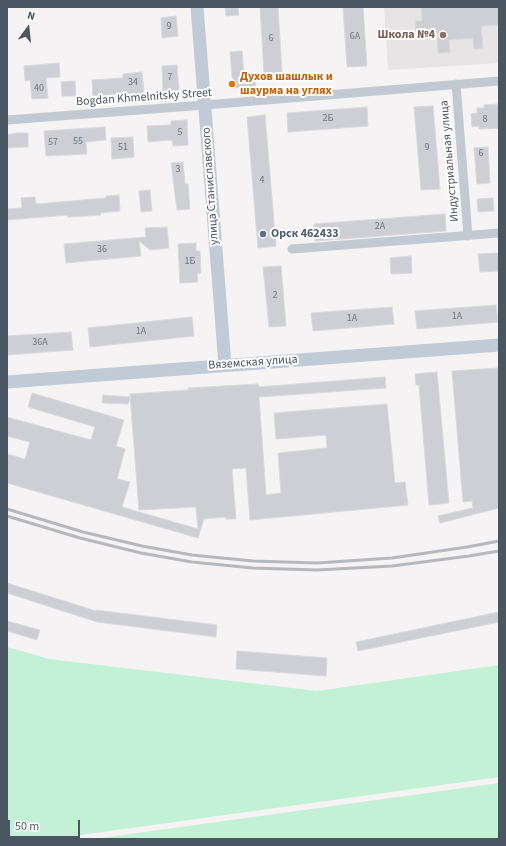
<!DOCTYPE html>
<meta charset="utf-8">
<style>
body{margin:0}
#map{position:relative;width:506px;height:846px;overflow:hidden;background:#f5f3f3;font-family:"Source Sans 3",sans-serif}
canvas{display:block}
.frame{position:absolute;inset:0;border:8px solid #4a5661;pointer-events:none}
.north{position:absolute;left:8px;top:8px;width:40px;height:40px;-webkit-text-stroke:3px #fff;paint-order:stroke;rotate:15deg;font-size:11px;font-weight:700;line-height:16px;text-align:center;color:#4a5661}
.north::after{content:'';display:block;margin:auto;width:14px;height:18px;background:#4a5661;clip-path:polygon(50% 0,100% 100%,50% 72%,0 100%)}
.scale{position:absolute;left:8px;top:820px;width:72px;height:18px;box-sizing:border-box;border:2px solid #4a5661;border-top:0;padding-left:5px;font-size:12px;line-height:14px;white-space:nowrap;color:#4a5661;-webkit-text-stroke:3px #fff;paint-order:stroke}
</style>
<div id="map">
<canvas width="506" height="846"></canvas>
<div class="frame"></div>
<div class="north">N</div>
<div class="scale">50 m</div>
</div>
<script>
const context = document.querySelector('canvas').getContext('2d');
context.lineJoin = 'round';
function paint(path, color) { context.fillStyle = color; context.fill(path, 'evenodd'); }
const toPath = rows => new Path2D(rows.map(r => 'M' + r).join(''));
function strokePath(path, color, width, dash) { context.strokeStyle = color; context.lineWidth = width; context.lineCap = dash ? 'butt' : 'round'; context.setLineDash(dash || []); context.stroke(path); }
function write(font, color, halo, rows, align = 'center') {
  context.font = font + ' "Source Sans 3",sans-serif'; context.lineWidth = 4; context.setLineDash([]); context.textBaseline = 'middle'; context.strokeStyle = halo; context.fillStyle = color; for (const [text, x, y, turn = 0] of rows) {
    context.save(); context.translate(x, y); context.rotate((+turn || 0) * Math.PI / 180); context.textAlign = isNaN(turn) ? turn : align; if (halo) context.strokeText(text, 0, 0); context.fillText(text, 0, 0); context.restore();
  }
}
const education = toPath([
 [384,7,499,7,499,63,388,70]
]);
const green = toPath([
 [7,647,49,659,317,691,499,665,499,777,52,839,7,839],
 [499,783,499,839,93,839,145,832]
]);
const building = toPath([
 [225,7,238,7,239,15,226,16,225,7],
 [260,7,278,7,282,72,264,73,260,7],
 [343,7,363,7,367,66,347,67,343,7],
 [421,7,499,7,499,25,481,26,483,48,474,49,473,38,449,40,450,52,438,53,437,32,416,34,415,21,422,21,421,7],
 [176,16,178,36,162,38,161,18,176,16],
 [242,51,244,77,255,76,256,86,233,88,230,52,242,51],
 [59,63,60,77,46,78,48,98,32,99,30,80,25,81,24,66,59,63],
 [177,65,179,90,163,91,162,66,177,65],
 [142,72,144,93,93,96,92,80,123,78,123,74,142,72],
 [75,81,76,96,62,96,61,82,75,81],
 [499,104,499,128,479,129,479,126,472,127,471,114,477,113,477,108,484,108,484,105,499,104],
 [433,106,440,189,421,190,414,107,433,106],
 [367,107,368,126,288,132,287,113,367,107],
 [265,115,276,246,258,248,247,117,265,115],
 [187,120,188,145,173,146,172,140,148,142,147,126,171,125,171,121,187,120],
 [105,127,106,140,86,142,87,154,46,156,44,131,105,127],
 [17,133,28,133,28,147,7,148,7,135,17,133],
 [133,137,134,157,112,159,111,138,133,137],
 [488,147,490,183,477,184,474,148,488,147],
 [183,162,185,184,188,184,190,209,177,210,171,163,183,162],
 [150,190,152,211,141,212,139,191,150,190],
 [119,195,120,211,100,213,101,215,87,216,68,217,68,215,7,220,7,209,22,208,21,198,35,197,36,204,106,198,106,196,119,195],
 [493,198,494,211,478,212,477,199,493,198],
 [445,214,446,231,315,241,314,224,445,214],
 [167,227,169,248,150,250,139,241,141,256,66,263,64,244,146,237,145,228,167,227],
 [196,243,196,251,200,251,201,273,197,274,198,282,180,283,178,244,196,243],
 [499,253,499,271,480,272,478,254,499,253],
 [411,256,412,273,391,274,390,258,411,256],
 [281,266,286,326,269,327,263,267,281,266],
 [496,305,498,322,417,329,415,311,496,305],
 [392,307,394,324,313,331,311,313,392,307],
 [192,317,194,336,90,347,88,328,192,317],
 [71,332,73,350,7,355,7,336,71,332],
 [499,368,499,508,440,523,438,516,473,508,472,501,463,502,452,371,499,368],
 [437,372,449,503,429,505,419,385,416,385,415,374,437,372],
 [385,377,386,388,259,397,266,495,281,493,278,453,327,448,326,435,276,439,274,413,387,404,395,483,405,482,408,505,250,520,246,468,232,469,236,519,226,519,226,517,204,519,198,538,7,483,7,454,25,459,30,442,7,436,7,417,91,440,95,427,28,407,32,393,124,420,116,446,125,449,117,479,130,482,122,507,198,529,196,507,139,510,130,394,189,390,188,388,258,384,259,387,385,377],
 [103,395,130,397,128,404,102,403,103,395],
 [7,583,96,611,96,610,217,625,216,637,97,622,7,593,7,583],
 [499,612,499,622,358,651,356,642,499,612],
 [7,621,40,630,37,640,7,631,7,621],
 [237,651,327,658,326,676,236,669,237,651]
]);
const minor = toPath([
 [456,84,468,236],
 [7,120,205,105,499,81],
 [292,249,499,233]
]);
const secondary = toPath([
 [197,7,225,365],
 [7,382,499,345]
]);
const rail = toPath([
 [7,509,83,532,142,546,192,555,253,561,317,563,392,558,467,547,499,541],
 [7,516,80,538,141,553,192,562,253,568,317,570,392,566,469,556,499,551]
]);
const markers = [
 [443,35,4,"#8d6e63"],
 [232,84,4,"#e8710a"],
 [263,234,4,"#5c6f8a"]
];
const numberNames = [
 ["9",169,27],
 ["6А",355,37],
 ["6",271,39],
 ["7",170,78],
 ["34",133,83],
 ["40",39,89],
 ["2Б",328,119],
 ["8",485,120],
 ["5",180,133],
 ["55",78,142],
 ["57",53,143],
 ["51",123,148],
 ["9",427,148],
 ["6",481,154],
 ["3",178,170],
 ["4",262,181],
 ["2А",380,227],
 ["36",102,250],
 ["1Б",190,262],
 ["2",275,296],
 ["1А",457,317],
 ["1А",352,319],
 ["1А",141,332],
 ["36А",40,343]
];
const educationNames = [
 ["Школа №4",435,35]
];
const foodNames = [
 ["Духов шашлык и",240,77],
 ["шаурма на углях",240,91]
];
const streetNames = [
 ["Bogdan Khmelnitsky Street",144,98,-4],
 ["Индустриальная улица",450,161,-95],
 ["улица Станиславского",211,186,-94],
 ["Вяземская улица",253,363,-4]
];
const serviceNames = [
 ["Орск 462433",271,234]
];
paint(education, '#e6e4e5');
paint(green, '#c3f1d5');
paint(building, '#cdcfd5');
strokePath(building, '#d7d9de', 1);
strokePath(minor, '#c1cad2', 9);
strokePath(secondary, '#c1cbd6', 13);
strokePath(rail, '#b5b8bd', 3);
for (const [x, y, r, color] of markers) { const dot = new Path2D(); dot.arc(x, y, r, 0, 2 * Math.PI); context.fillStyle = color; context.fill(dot); strokePath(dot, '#fff', 1.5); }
write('10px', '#6b747e', null, numberNames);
write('bold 12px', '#785e54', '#fff', educationNames, 'right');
write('bold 12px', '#c56008', '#fff', foodNames, 'left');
write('12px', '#4a5661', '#fff', streetNames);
write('bold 12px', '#4e5e75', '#fff', serviceNames, 'left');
</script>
